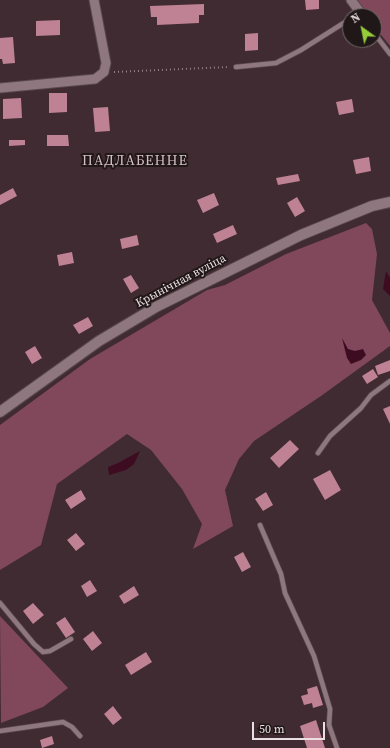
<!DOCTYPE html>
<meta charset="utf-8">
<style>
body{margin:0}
#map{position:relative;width:390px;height:748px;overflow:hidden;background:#3f2b31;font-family:"Source Serif 4",serif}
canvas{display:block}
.north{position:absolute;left:342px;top:8px;width:40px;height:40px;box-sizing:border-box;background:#201719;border:1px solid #726769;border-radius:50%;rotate:327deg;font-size:11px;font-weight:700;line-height:16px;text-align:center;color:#ecdfe2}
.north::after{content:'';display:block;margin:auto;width:14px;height:18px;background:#95cc3a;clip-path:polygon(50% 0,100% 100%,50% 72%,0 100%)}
.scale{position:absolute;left:252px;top:722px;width:73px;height:18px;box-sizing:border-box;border:2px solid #ecdfe2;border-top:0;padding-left:5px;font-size:12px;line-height:14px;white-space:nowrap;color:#ecdfe2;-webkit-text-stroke:3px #201719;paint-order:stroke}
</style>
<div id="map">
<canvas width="390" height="748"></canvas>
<div class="north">N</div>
<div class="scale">50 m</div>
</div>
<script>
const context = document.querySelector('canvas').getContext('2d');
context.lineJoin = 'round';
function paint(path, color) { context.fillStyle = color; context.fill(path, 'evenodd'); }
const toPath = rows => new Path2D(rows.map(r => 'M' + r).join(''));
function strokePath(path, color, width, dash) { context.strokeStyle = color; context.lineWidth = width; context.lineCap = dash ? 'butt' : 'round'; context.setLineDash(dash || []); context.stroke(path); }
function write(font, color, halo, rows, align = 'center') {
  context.font = font + ' "Source Serif 4",serif'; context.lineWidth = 4; context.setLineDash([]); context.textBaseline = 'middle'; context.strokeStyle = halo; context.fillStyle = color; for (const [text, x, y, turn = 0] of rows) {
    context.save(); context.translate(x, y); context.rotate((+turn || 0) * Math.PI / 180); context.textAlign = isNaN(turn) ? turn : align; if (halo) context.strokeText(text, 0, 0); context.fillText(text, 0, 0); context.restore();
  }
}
const forest = toPath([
 [357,0,390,0,390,46,374,26,374,16,368,16],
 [366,223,372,229,377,254,372,300,390,333,390,346,321,396,254,441,239,459,225,490,233,526,193,549,202,524,182,489,151,450,127,434,57,484,41,545,0,570,0,425,90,359,207,290,225,285,286,254],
 [0,616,68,688,43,707,1,723]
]);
const water = toPath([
 [386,271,390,278,390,296,383,289],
 [342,338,348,349,355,351,363,349,366,355,361,360,351,364,347,358],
 [140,451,134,464,126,470,109,475,108,467,118,463]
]);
const building = toPath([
 [305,0,319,0,319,9,306,10],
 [204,4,204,15,199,15,199,23,157,25,157,17,151,17,150,6],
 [60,20,60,35,36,36,36,21],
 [258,33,258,50,245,51,245,34],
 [13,37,15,63,3,64,2,59,0,59,0,38],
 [49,93,67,93,67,112,49,113],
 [21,98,22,118,3,119,3,99],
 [352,99,354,112,339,115,336,102],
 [108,107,110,131,95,132,93,108],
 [47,135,68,135,69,146,47,146],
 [9,140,25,140,25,145,9,146],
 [369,157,371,171,356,174,353,160],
 [298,174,300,181,278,185,276,178],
 [13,188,17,196,0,205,0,195],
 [214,193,219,205,203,213,197,200],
 [297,197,305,211,295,217,287,203],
 [233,225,237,234,217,243,213,234],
 [137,235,139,245,122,249,120,239],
 [72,252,74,263,59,266,57,255],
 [131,275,139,288,131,293,123,279],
 [88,317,93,326,79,334,73,325],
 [35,346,42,358,32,364,25,352],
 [390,360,390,371,378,375,375,366],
 [373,369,378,377,367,384,362,376],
 [390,406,390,424,383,409],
 [290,440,299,449,279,468,270,458],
 [330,470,341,490,325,500,313,479],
 [81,490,86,499,71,509,65,500],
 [266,492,273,505,263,511,255,499],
 [76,533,85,544,76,551,67,540],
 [243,552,251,567,242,572,234,557],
 [90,580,97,591,87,597,81,586],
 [134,586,139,595,124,604,119,596],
 [33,603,44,615,33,624,23,611],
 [65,617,75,632,66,638,56,623],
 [93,631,102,643,92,651,83,639],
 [146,652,152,662,131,675,125,665],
 [317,686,323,705,313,708,312,703,304,705,301,696,308,694,307,689],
 [113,706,122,718,113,725,104,714],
 [316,720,325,748,307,748,300,726],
 [52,736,54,744,42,748,40,740]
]);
const path = toPath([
 [114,72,229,67]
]);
const service = toPath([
 [354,16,360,12,362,16],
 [374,33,390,54],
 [236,67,276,63,301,50,350,19],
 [318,453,330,436,361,408,371,395,390,381],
 [260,525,281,574,285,593,314,656,330,709,329,725,337,748],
 [0,603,34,644,43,652,50,651,71,639],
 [0,731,63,722,72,727,80,736]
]);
const minor = toPath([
 [351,0,360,12],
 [0,88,95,79,104,72,106,63,94,0]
]);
const tertiary = toPath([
 [0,412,99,341,156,307,301,235,372,206,390,202]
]);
const streetNames = [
 ["Крынічная вуліца",181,281,-28]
];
const quarterNames = [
 ["ПАДЛАБЕННЕ",135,161]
];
paint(forest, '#80485a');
paint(water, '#3e0c21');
paint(building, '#bf8194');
strokePath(service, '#59484d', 6);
strokePath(minor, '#59484d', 11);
strokePath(tertiary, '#59484d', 12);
strokePath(path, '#938287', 2, [1, 3]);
strokePath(service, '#8e777e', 4.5);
strokePath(minor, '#8e777e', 9);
strokePath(tertiary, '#8e777e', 10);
write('12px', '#ecdfe2', '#201719', streetNames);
context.letterSpacing = '1px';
write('14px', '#d7bec5', '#201719', quarterNames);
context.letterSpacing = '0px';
</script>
